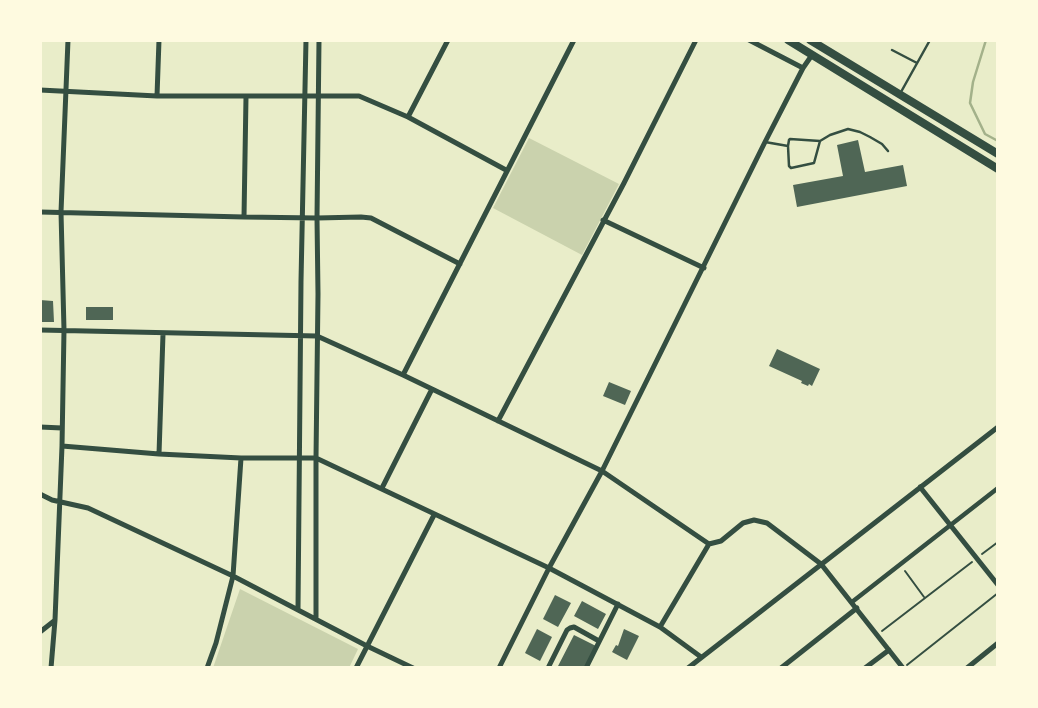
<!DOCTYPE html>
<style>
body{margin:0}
#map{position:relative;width:1038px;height:708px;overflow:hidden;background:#e9edc9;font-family:Literata,serif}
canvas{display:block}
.frame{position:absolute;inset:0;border:42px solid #fefae0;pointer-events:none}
</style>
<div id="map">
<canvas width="1038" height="708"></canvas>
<div class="frame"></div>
</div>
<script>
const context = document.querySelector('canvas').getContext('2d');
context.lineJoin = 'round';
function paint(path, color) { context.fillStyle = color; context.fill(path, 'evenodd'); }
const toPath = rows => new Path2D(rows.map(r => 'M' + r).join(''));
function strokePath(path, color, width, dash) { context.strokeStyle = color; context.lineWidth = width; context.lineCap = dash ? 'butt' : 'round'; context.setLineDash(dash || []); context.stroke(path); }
const green = toPath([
 [529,138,619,184,582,255,493,208],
 [240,589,358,649,349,668,213,668]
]);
const stream = toPath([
 [986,40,973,82,970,103,985,134,998,141]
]);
const building = toPath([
 [858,140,865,172,903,165,907,186,797,207,793,185,843,176,837,145],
 [40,300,53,301,54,322,40,322],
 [86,307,113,307,113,320,86,320],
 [777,349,820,369,812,386,809,384,808,386,801,383,802,381,769,366],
 [609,382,631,391,625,405,603,396],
 [555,595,571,603,558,627,543,619],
 [582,601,606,614,598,629,574,616],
 [537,629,552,637,540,661,525,653],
 [624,629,639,636,627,660,612,652,616,645,618,646],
 [574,635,596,646,585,668,557,668]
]);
const path = toPath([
 [982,554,998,542],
 [905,571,924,597],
 [882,631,972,562],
 [907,665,998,593]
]);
const service = toPath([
 [892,50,917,63],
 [901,92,930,40],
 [765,142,788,146,789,166,791,168,814,163,820,141],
 [788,146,789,140,790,139,820,141,830,135,848,129,860,132,870,137,882,144,888,151]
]);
const pedestrian = toPath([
 [852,602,998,488]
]);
const minor = toPath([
 [749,40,803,68],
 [40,90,157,96,359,96,408,117,506,170],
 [157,96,159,40],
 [408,117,448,40],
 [40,212,244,217,317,218,361,217,371,218,460,264],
 [244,217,246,97],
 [603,220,704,268],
 [40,330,317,336,403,375,602,471,709,544,721,541,743,523,754,520,767,523,821,564,903,668],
 [403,375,574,40],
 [498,421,624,183,696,40],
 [40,427,62,428],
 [62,446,159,454,241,458,316,458,549,568,660,627,701,657],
 [159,454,163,334],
 [920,487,998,585],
 [382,488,432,389],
 [40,494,52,500,88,508,233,576,367,646,413,668],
 [298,609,301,281,306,40],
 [316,619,316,458,318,294,317,218,319,40],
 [660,627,709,544],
 [40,632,54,621],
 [51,668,55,620,62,446,64,330,61,212,68,40],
 [207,668,216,643,233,576,241,458],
 [356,668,434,515],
 [499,668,549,568,602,471,765,142,803,68,812,55],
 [548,668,567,630,570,628,574,627,599,641],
 [586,668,618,604],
 [688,668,998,427],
 [781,668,857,608],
 [865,668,889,650],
 [967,668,998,643]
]);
const secondary = toPath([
 [788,40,998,169],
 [810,40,998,154]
]);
paint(green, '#cad2ad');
strokePath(stream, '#a3b18a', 2.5);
paint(building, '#4f6655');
strokePath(path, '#344e41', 2);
strokePath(service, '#344e41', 2.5);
strokePath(pedestrian, '#344e41', 4.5);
strokePath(minor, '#344e41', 5);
strokePath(secondary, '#344e41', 8);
</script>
